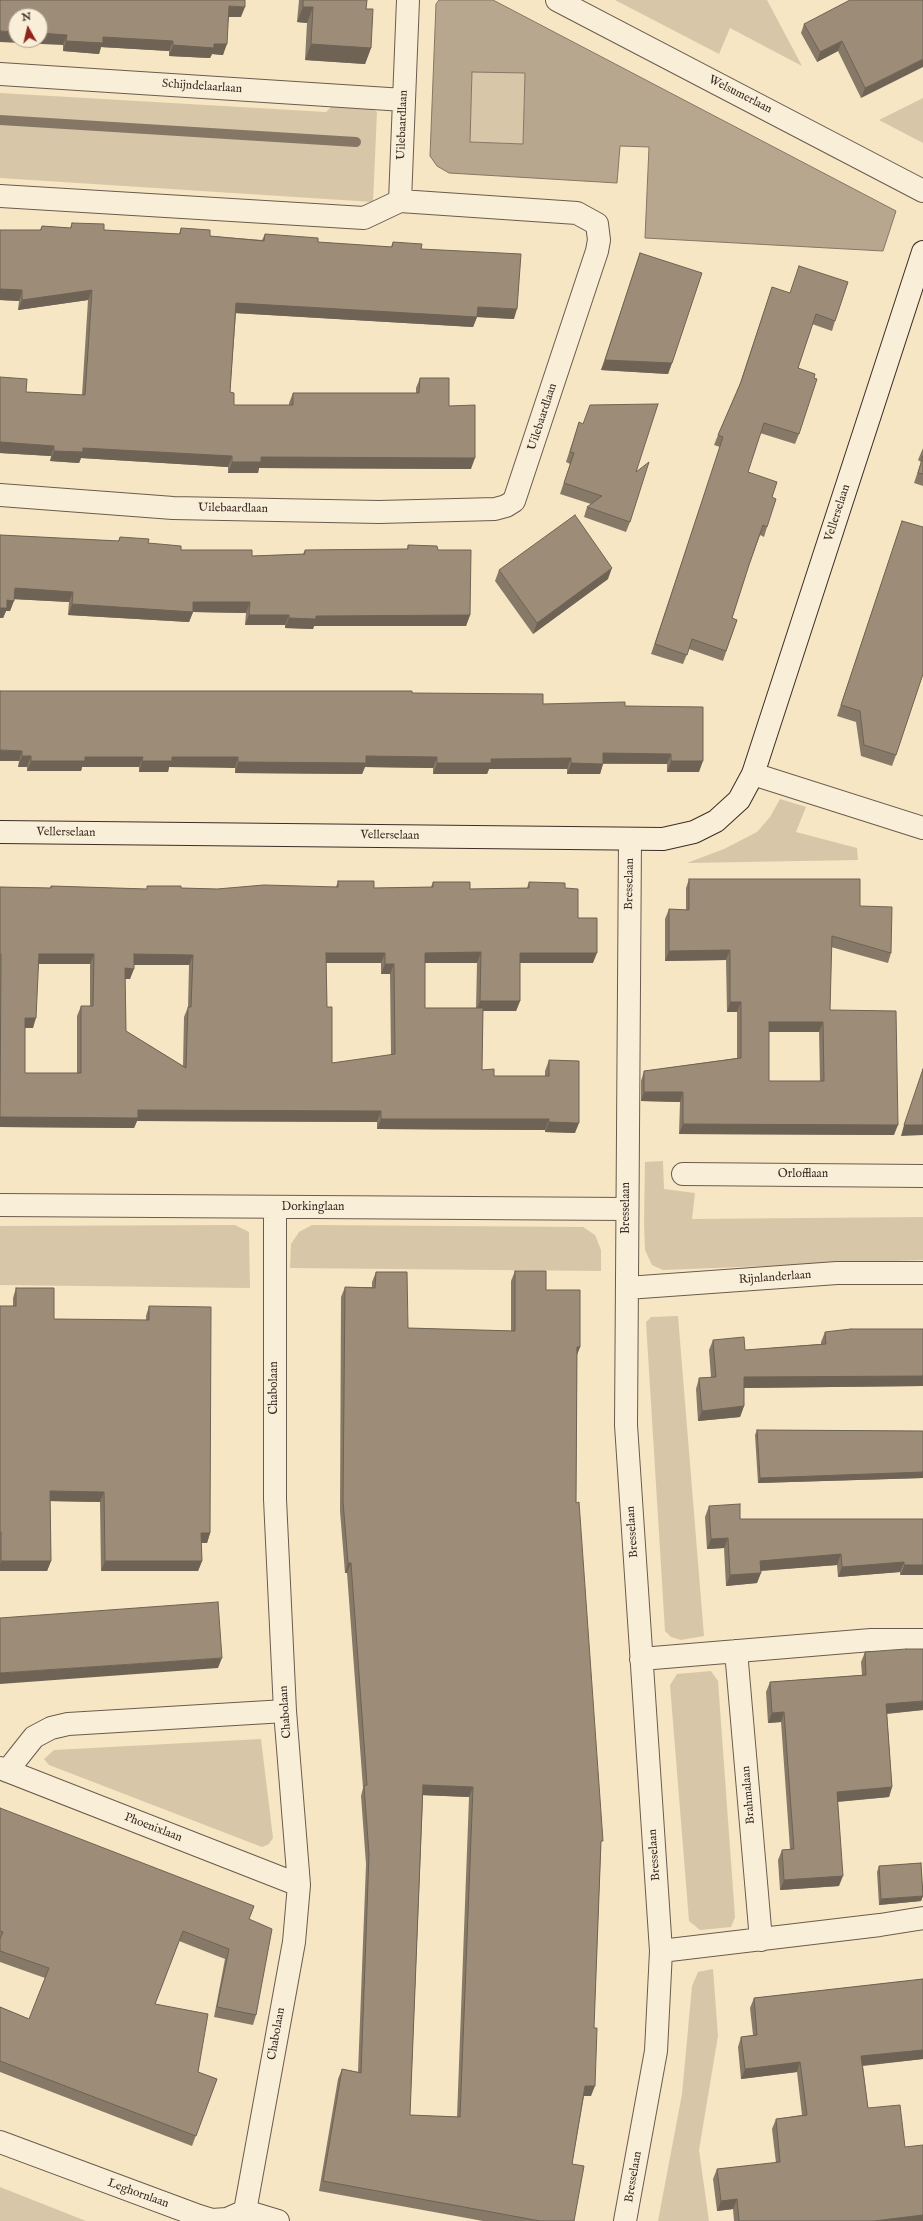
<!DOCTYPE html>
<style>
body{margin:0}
#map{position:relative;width:923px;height:2221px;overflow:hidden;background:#f6e6c3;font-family:"IM FELL English",serif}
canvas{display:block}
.north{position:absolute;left:8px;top:8px;width:40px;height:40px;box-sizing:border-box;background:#f9efd8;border:1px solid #aea191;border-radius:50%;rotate:352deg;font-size:11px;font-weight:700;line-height:16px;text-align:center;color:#3d2d27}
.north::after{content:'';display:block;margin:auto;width:14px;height:18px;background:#8f2418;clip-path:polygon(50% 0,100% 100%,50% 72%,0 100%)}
</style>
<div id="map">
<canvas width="923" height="2221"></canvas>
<div class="north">N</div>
</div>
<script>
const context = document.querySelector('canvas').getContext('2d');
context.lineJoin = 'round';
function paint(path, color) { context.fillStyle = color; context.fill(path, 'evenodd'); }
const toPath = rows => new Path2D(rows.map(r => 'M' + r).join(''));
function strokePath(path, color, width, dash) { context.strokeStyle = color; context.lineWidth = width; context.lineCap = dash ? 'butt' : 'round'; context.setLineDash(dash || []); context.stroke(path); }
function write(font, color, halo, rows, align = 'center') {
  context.font = font + ' "IM FELL English",serif'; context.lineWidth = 3.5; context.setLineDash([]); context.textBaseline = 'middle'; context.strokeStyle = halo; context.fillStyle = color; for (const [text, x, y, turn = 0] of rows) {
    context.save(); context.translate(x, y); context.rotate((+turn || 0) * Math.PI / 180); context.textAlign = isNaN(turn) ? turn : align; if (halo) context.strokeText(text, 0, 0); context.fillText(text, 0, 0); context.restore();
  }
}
const green = toPath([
 [615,0,767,0,802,66,730,28,719,54],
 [472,71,525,72,523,144,470,142],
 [0,93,326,112,337,101,370,106,377,112,373,202,0,178],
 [923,98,923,143,879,120],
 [780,799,806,807,796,832,857,848,858,860,687,863,724,849,757,832,770,817],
 [663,1161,664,1189,695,1193,692,1219,923,1217,923,1260,663,1270,652,1265,645,1250,644,1223,645,1162],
 [235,1225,249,1232,250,1288,0,1285,0,1226],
 [312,1225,583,1227,595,1235,601,1250,601,1271,290,1268,291,1244,299,1232],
 [678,1316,704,1636,681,1640,671,1637,665,1631,646,1322,651,1317],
 [711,1671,718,1681,735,1917,731,1927,700,1930,689,1921,670,1685,677,1674],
 [261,1739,273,1838,269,1844,262,1847,49,1765,44,1759,54,1750],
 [713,1969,718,2036,699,2150,709,2221,658,2221,682,2094,692,1986,698,1972],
 [0,2187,86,2221,0,2221]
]);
const water = toPath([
 [439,0,493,0,896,211,883,251,645,238,649,147,620,146,617,183,449,173,437,166,430,156,436,4,439,0],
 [472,72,525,73,523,144,470,142,472,72]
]);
const stream = toPath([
 [0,120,356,142]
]);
const street = toPath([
 [557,0,923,191],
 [0,74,404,100],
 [0,196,364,218,400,201],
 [0,495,173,508,379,512,495,509,506,506,514,501,597,251,599,240,597,224,577,213,400,201,408,0],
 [753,774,923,828],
 [683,1174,923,1176],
 [0,1205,627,1209],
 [627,1288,837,1273,923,1273],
 [736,1651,761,1940],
 [641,1659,871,1640,923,1640],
 [0,1768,299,1885],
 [7,1771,34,1737,51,1728,68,1724,285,1711],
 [661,1951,880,1925,923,1918],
 [0,2142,199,2216,212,2220,227,2219,245,2211,278,2221],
 [245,2211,294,1942,299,1885,285,1711,275,1499,275,1208],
 [625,2221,656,2051,661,1951,626,1425,630,839]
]);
const secondary = toPath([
 [0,832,663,839,694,832,716,821,739,800,753,774,923,252]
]);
const wall = toPath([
 [0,0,241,17,229,17,223,55,212,54,210,58,169,56,169,51,101,47,99,54,63,51,63,45],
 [299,0,367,0,366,9,371,48,365,64,305,60,307,23,297,22],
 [923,0,861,98,838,51,817,62,801,33,804,24],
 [72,223,104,230,179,234,181,228,210,236,262,240,265,234,318,242,391,247,393,242,421,249,514,319,477,317,473,327,236,313,230,392,234,405,289,405,289,403,293,393,416,393,416,388,420,378,449,406,471,469,259,468,258,473,228,473,228,467,81,458,79,463,50,461,51,456,0,453,0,377,26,392,82,395,88,300,18,310,19,301,0,300,0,230,40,230,42,226,70,228],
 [640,253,672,363,668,374,601,370],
 [772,287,835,321,832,331,812,324,798,368,799,434,795,444,760,433,748,472,772,497,767,527,764,537,760,535,749,565,732,618,737,620,723,661,689,649,683,664,651,654,720,447,714,445,718,435,739,386],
 [579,422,636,472,630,522,626,532,584,517,587,507,591,504,560,494,570,464,566,462],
 [923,448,923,486,914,483,921,462,918,460],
 [902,521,896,755,892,766,861,756,856,722,837,716],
 [0,535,118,541,120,537,181,550,252,556,303,554,305,550,407,549,408,545,438,550,470,615,466,626,314,626,313,629,285,628,285,625,245,625,246,613,193,612,189,622,68,615,69,602,14,599,10,611,6,611,3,618],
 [499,570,608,579,533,634,495,581],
 [0,691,412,693,543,704,625,706,699,772,667,772,667,764,603,764,600,774,567,774,567,769,489,769,487,774,433,774,433,768,365,767,362,774,235,773,235,768,226,767,169,767,168,772,139,772,139,767,82,767,81,771,27,771,27,767,18,767,19,761],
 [689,879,860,906,891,953,888,963,831,947,830,1010,894,1135,679,1134,680,1102,641,1101,641,1081,644,1071,737,1058,737,1012,727,1012,726,960,665,961,665,919,669,909,686,910,686,888],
 [769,1032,819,1032,820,1081,769,1081],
 [338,881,374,888,431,887,433,882,470,889,527,888,529,882,565,888,578,918,593,963,520,963,520,1001,516,1011,483,1011,482,1070,494,1076,545,1076,545,1071,549,1060,575,1133,545,1132,545,1130,377,1129,377,1122,137,1121,134,1128,0,1127,0,887,50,888,51,886,147,889,147,886,181,888,217,889,336,887],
 [326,963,381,963,381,974,390,974,391,1055,332,1063,327,1007],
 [425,963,477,963,476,1008,425,1008],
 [38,964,90,964,90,1006,81,1006,77,1016,77,1073,25,1073,25,1028,33,1028],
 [134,965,189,965,188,1007,184,1017,183,1066,126,1031,125,979,130,979],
 [515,1271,546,1290,580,1347,577,1355,576,1503,601,1847,591,2096,584,2096,572,2164,574,2221,483,2221,319,2191,338,2079,342,2069,358,2072,366,1864,361,1796,363,1788,347,1573,345,1573,340,1511,341,1297,345,1287,372,1287,372,1282,376,1272,408,1328,511,1331,511,1281],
 [423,1795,469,1797,457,2117,410,2115],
 [16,1288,54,1319,146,1320,146,1316,149,1306,210,1533,207,1543,201,1543,202,1561,198,1571,101,1571,100,1502,50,1501,51,1561,47,1571,0,1571,0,1306,13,1306,13,1298],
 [923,1329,923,1386,744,1388,744,1406,740,1417,698,1421,696,1389,699,1378,711,1377,709,1350,713,1340,745,1350,821,1344,821,1342,825,1332],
 [757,1430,923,1431,923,1478,758,1483,755,1435],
 [709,1506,740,1519,923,1519,900,1575,900,1572,838,1577,837,1565,761,1571,757,1583,726,1586,724,1548,707,1549,705,1517],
 [865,1652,923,1710,887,1714,892,1787,889,1797,838,1802,839,1886,780,1890,778,1860,782,1850,790,1849,781,1722,768,1723,766,1692,770,1682,862,1675,861,1662],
 [0,1808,249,1920,256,2015,253,2025,214,2017,225,1959,179,1941,155,2004,198,2072,217,2079,192,2146,0,2072,0,2007,29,2019,45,1978,0,1962],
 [921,1863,923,1896,921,1901,879,1905,877,1872,879,1866],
 [923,1979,923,2059,863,2066,868,2108,905,2147,923,2221,734,2221,733,2209,717,2211,713,2179,717,2169,776,2163,772,2129,776,2119,802,2115,797,2072,741,2079,738,2047,741,2037,753,2035,750,2008,754,1998]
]);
const shadedWall = toPath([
 [229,6,245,7,241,17,226,17],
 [303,7,313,7,307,23,297,22],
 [0,31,16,32,16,40,40,40,40,33,67,35,63,45,0,42],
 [103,37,173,41,169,51,101,47,99,54,63,51,66,41],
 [842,41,838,51,817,62,820,52],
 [214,44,227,44,223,55,212,54,210,58,169,56,173,45],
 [311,44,371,48,365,64,305,60],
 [923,59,923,67,861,98,865,88],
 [0,289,22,290,19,301,0,300],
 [92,290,88,300,18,310,22,300],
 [236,303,478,307,517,309,514,319,477,317,473,327,233,313],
 [605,360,672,363,668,374,601,370],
 [0,442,54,446,51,456,0,453],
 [83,448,232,456,228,467,81,458,79,463,50,461,54,451],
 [261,457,475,458,471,469,259,468,258,473,228,473,232,462],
 [612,568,608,579,533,634,537,623],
 [15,588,73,592,69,602,11,599],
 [7,600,14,601,10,611,6,611,3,618,0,618,0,608],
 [193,602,250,602,246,613,193,612,189,622,68,615,72,604],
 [249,615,289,615,285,625,245,625],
 [470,615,466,626,314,626,313,629,285,628,289,618,316,616],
 [0,750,22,751,19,761,0,761],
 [603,753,671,754,667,764,600,763],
 [22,756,31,756,27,767,18,767],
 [366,756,437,757,433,768,365,767,362,774,235,773,238,762],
 [85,757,143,757,139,767,82,767,81,771,27,771,31,761],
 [172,757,238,757,235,768,169,767,168,772,139,772,142,761],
 [571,758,567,769,489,769,487,774,433,774,437,763,491,759],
 [671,761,703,761,699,772,667,772],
 [571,763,603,764,600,774,567,774],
 [730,950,726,960,665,961,669,951],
 [481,952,477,963,421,963,425,953],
 [326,953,385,953,381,963,323,963],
 [520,953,597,953,593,963,516,963],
 [39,954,94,954,90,964,35,964],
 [134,954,193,955,189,965,130,965],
 [385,964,394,964,390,974,381,974],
 [125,968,134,969,130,979,121,979],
 [480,1001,520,1001,516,1011,476,1011],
 [730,1002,741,1002,737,1012,727,1012],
 [25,1018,36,1018,33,1028,21,1028],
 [769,1022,823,1022,819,1032,765,1032],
 [644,1092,683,1092,680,1102,641,1101],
 [138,1110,381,1111,377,1122,137,1121,134,1128,0,1127,0,1117],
 [381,1119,549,1119,545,1130,377,1129],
 [549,1122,579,1123,575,1133,545,1132],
 [683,1124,898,1125,894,1135,679,1134],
 [904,1125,923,1125,923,1135,901,1136],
 [577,1347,580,1347,576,1357],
 [923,1376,923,1386,740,1388,744,1377],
 [744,1406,740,1417,698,1421,702,1411],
 [923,1472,923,1478,758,1483,760,1478],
 [50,1491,104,1492,100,1502,46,1501],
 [201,1533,210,1533,207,1543,198,1543],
 [728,1538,724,1548,707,1549,711,1539],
 [841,1554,837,1565,756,1571,760,1561],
 [1,1561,51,1561,47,1571,0,1571,0,1564],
 [105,1561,202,1561,198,1571,101,1571],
 [904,1562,900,1572,838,1577,842,1567],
 [348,1563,351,1563,347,1573,345,1573],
 [904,1565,923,1565,923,1575,900,1575],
 [761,1573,757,1583,726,1586,730,1575],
 [222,1658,218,1668,0,1684,0,1673],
 [923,1701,923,1710,882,1714,886,1704],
 [784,1712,781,1722,768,1723,772,1713],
 [423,1785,473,1787,469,1797,419,1795],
 [892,1787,889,1797,833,1802,837,1792],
 [843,1876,839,1886,780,1890,784,1880],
 [923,1896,921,1901,879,1905,881,1899],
 [923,2050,923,2059,858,2066,861,2056],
 [800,2062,797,2072,741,2079,745,2069],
 [585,2086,595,2086,591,2096,582,2096],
 [737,2199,733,2209,717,2211,721,2201],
 [923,2215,923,2221,874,2221]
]);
const building = toPath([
 [0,0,245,0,245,7,229,6,227,44,214,44,214,48,173,45,173,41,103,37,103,43,66,41,67,35,40,33,40,16,16,16,16,32,0,31,0,0],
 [303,0,367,0,366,9,373,9,371,48,311,44,313,7,303,7,303,0],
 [850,0,923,0,923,59,865,88,842,41,820,52,804,24,850,0],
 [72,223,104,224,104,230,180,234,181,228,210,230,210,236,264,241,265,234,318,238,318,242,392,247,393,242,407,243,422,244,421,249,521,254,517,309,478,307,477,317,236,303,230,392,234,393,234,405,293,405,293,393,419,393,420,378,449,378,449,406,475,405,475,458,261,457,261,462,232,462,232,456,83,448,83,452,54,451,54,446,0,442,0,377,27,379,26,392,85,395,92,290,22,300,22,290,0,289,0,230,41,230,42,226,71,228,72,223],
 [640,253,702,273,672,363,605,360,640,253],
 [799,266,848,282,835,321,816,314,798,368,815,374,814,378,817,379,799,434,764,423,748,472,777,482,772,497,776,499,767,527,763,525,749,565,732,618,737,620,726,651,692,639,687,655,655,644,723,437,718,435,741,382,772,287,790,293,799,266],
 [658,404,636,472,649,462,630,522,587,507,602,496,564,483,574,453,570,452,579,422,583,424,590,405,658,404],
 [923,456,923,474,918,473,923,456],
 [575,515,612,568,537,623,499,570,575,515],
 [902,521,923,527,923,674,896,755,864,745,860,711,841,705,902,521],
 [0,535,119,541,120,537,149,539,148,543,181,546,181,550,252,550,252,556,305,554,305,550,408,549,408,545,437,546,438,550,471,550,470,615,316,616,316,619,289,618,289,615,249,615,250,602,193,602,193,612,72,604,73,592,15,588,14,601,7,600,7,608,0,608,0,535],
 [0,691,412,691,412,693,543,694,543,704,625,702,625,706,703,707,703,761,671,761,671,754,603,753,603,764,571,763,571,758,491,759,491,763,437,763,437,757,366,756,366,763,238,762,238,757,172,757,172,761,142,761,143,757,85,757,85,761,31,761,31,756,22,756,22,751,0,750,0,691],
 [689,879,860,879,860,906,892,907,891,953,832,936,830,1010,896,1011,898,1125,683,1124,683,1092,644,1092,644,1071,741,1058,741,1002,730,1002,730,950,669,951,669,909,689,910,689,879],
 [769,1022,823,1022,824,1081,769,1081,769,1022],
 [338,881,374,881,374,888,433,887,433,882,470,882,470,889,529,888,529,882,565,883,565,888,578,889,578,918,597,918,597,953,520,953,520,1001,480,1001,481,952,425,953,425,1008,483,1008,482,1070,494,1069,494,1076,549,1076,549,1060,579,1061,579,1123,549,1122,549,1119,381,1119,381,1111,138,1110,138,1118,0,1117,1,954,0,954,0,887,51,888,51,886,147,889,147,886,181,886,181,888,217,889,264,885,338,887,338,881],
 [326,953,385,953,385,964,394,964,395,1054,332,1063,332,1007,327,1007,326,953],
 [39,954,94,954,93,1006,81,1006,81,1073,25,1073,25,1018,36,1018,39,954],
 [134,954,193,955,191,1007,188,1007,186,1068,126,1031,125,968,134,969,134,954],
 [923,1069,923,1125,904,1125,923,1069],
 [515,1271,546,1271,546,1290,580,1290,580,1347,577,1347,576,1503,579,1502,603,1841,601,1841,594,2028,597,2028,595,2086,585,2086,572,2164,584,2166,574,2221,540,2221,323,2181,342,2069,361,2073,369,1854,364,1786,367,1785,357,1646,351,1563,348,1563,343,1501,345,1287,375,1288,376,1272,407,1272,408,1328,515,1331,515,1271],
 [423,1785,473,1787,460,2117,410,2115,423,1785],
 [16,1288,54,1288,54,1319,149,1320,149,1306,211,1307,210,1533,201,1533,202,1561,105,1561,104,1492,50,1491,51,1561,1,1561,1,1532,0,1532,0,1306,16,1306,16,1288],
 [851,1329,923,1329,923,1376,744,1377,744,1406,702,1411,699,1378,716,1377,713,1340,744,1337,745,1350,826,1344,825,1332,851,1329],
 [757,1430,923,1431,923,1472,760,1478,757,1430],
 [740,1504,740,1519,923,1519,923,1565,904,1565,904,1562,842,1567,841,1554,760,1561,761,1573,730,1575,728,1538,711,1539,709,1506,740,1504],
 [218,1602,222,1658,0,1673,0,1618,218,1602],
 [906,1649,923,1649,923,1701,886,1704,892,1787,837,1792,843,1876,784,1880,782,1850,794,1849,784,1712,772,1713,770,1682,866,1675,865,1652,906,1649],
 [0,1808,254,1906,249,1919,272,1929,256,2015,217,2007,229,1949,183,1931,155,2004,208,2014,198,2072,217,2079,196,2136,0,2061,0,2007,29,2019,49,1968,0,1951,0,1939,3,1932,0,1931,0,1808],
 [921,1863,923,1896,881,1899,879,1866,921,1863],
 [923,1979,923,2050,861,2056,868,2108,900,2105,905,2147,923,2145,923,2215,874,2221,739,2221,737,2199,721,2201,717,2169,780,2162,776,2119,807,2115,800,2062,745,2069,741,2037,757,2035,754,1998,923,1979]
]);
const streetNames = [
 ["Schijndelaarlaan",202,87,4],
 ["Welsumerlaan",740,95,27],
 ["Uilebaardlaan",403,125,-88],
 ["Uilebaardlaan",543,417,-72],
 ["Uilebaardlaan",233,509,1],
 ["Vellerselaan",838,513,-72],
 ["Vellerselaan",66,833,1],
 ["Vellerselaan",390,836,1],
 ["Bresselaan",630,884,-89],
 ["Orlofflaan",803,1175],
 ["Dorkinglaan",313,1208],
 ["Bresselaan",627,1208,-90],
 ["Rijnlanderlaan",775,1278,-4],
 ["Chabolaan",275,1388,-90],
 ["Bresselaan",633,1532,-94],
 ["Chabolaan",286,1712,-94],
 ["Brahmalaan",749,1795,-95],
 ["Phoenixlaan",153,1828,21],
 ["Bresselaan",655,1855,-94],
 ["Chabolaan",277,2034,-80],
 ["Bresselaan",634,2177,-80],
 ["Leghornlaan",138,2194,20]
];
paint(green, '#d7c7a8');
paint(water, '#b7a78e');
strokePath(water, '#867665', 1);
strokePath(stream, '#867665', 10);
strokePath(street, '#6b5b4e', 24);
strokePath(secondary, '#3d2d27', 24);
strokePath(street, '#f9efd8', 22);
strokePath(secondary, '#f9efd8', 22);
paint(wall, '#877967');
paint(shadedWall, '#6e6354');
paint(building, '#9d8d78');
strokePath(building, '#6e6354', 1);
write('12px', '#3d2d27', '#f9efd8', streetNames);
</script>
